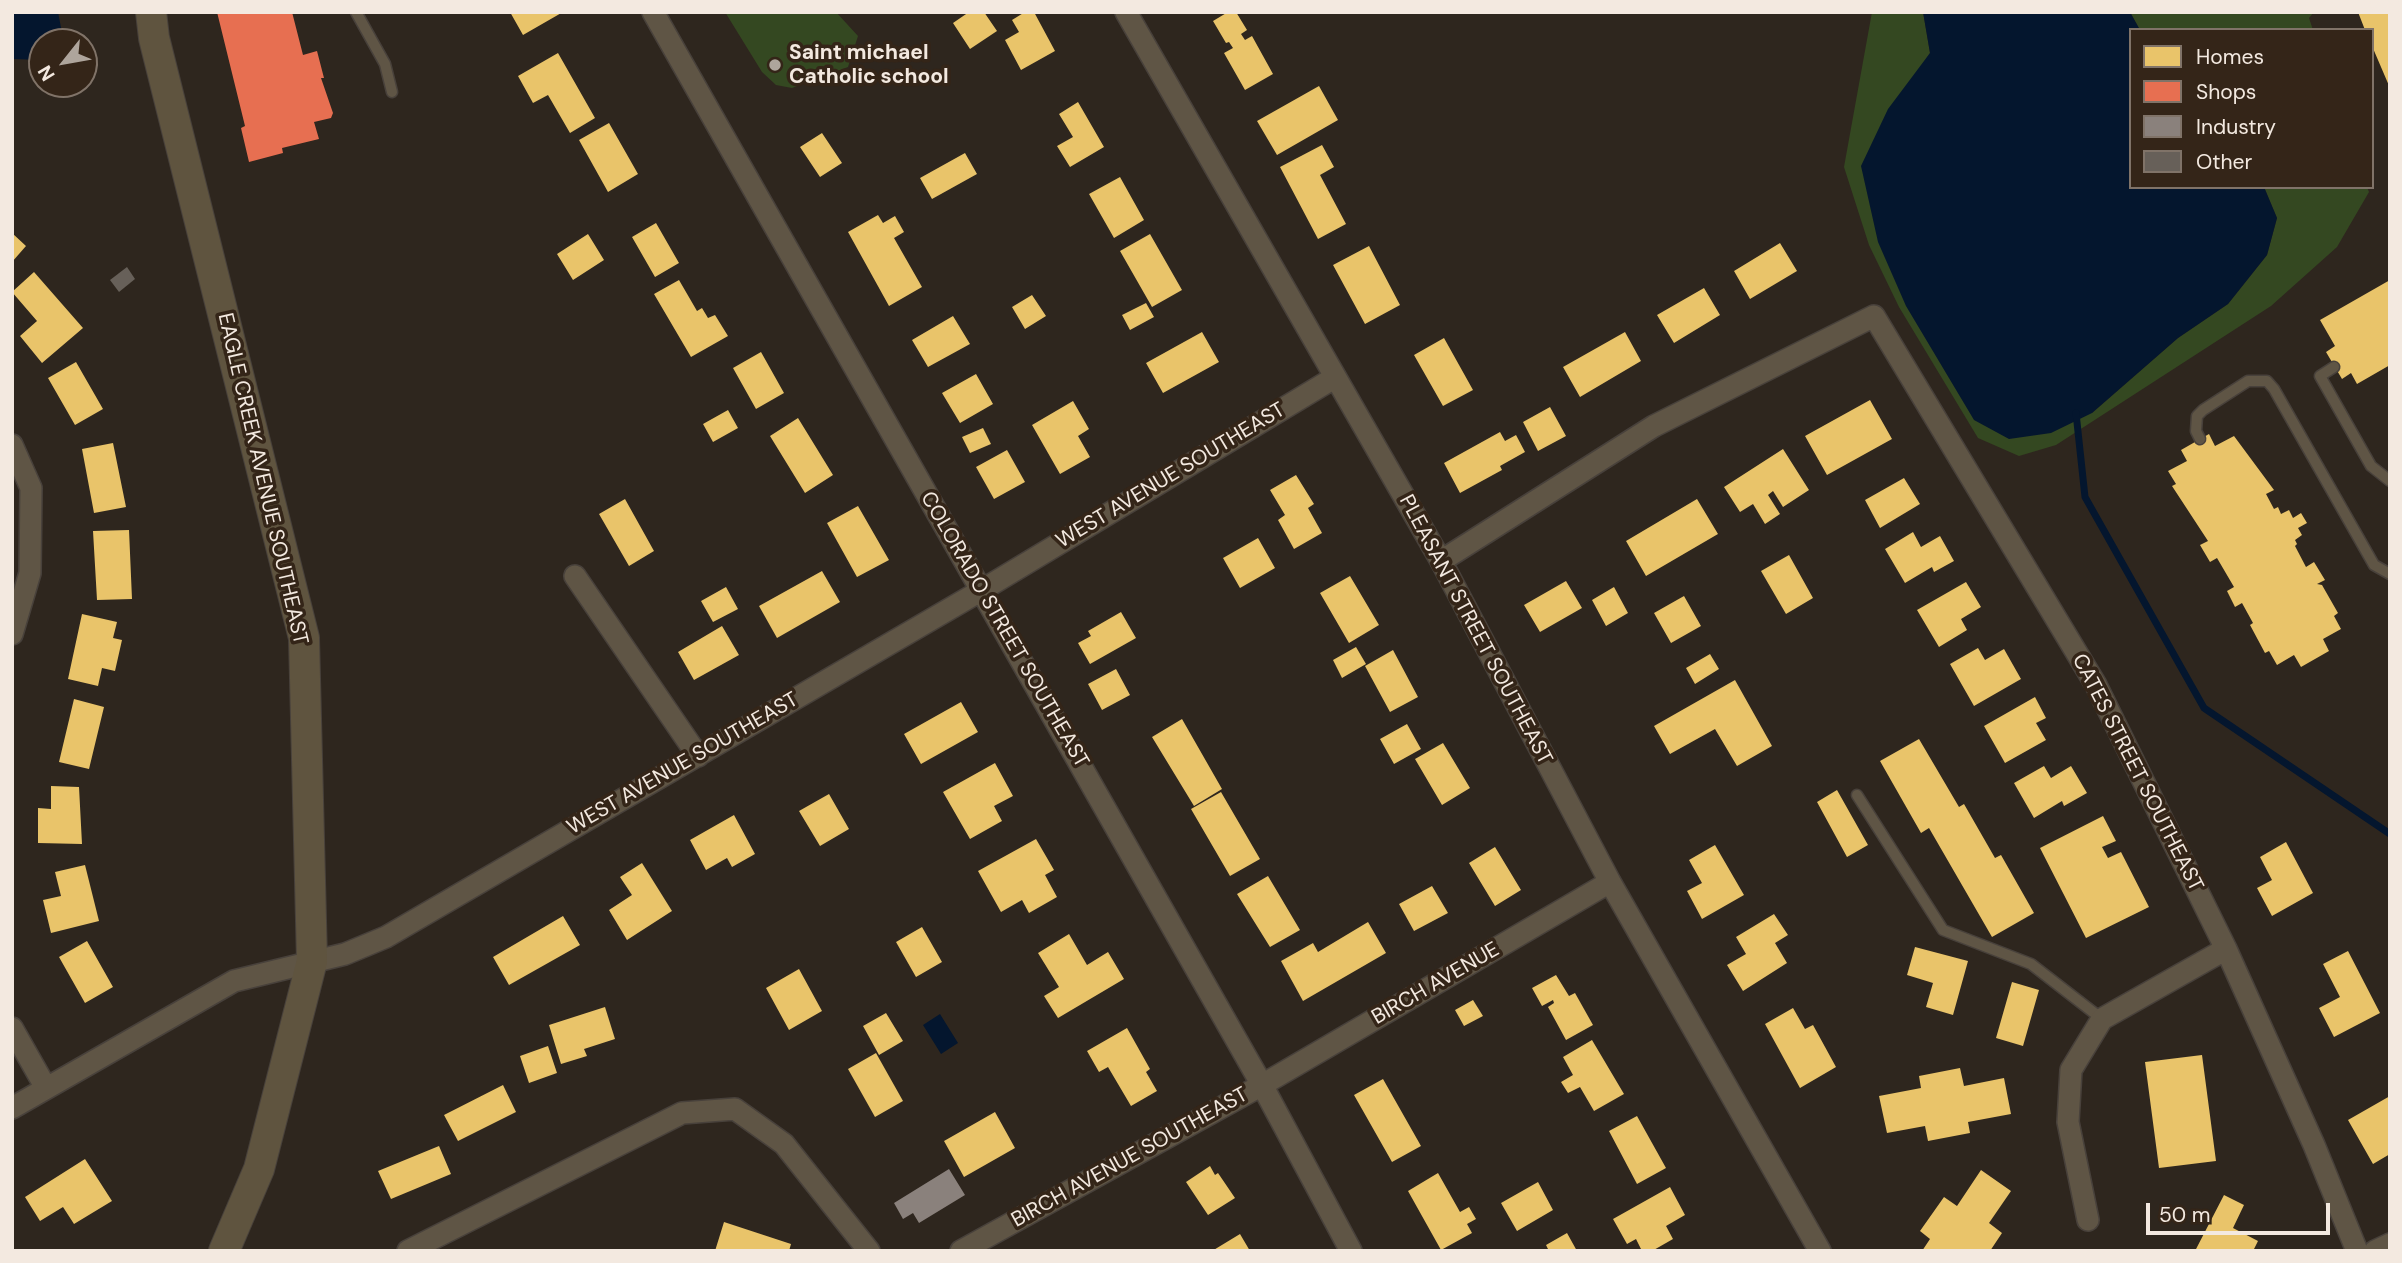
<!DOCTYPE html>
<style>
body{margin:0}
#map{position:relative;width:2402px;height:1263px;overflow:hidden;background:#2e261e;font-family:"DM Sans",sans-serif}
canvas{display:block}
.frame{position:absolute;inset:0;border:14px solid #f3e9e0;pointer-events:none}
.legend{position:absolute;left:2129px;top:28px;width:245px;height:161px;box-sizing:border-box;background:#342518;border:2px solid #807368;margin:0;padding:9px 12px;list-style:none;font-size:21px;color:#f3e9e0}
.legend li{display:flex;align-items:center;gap:14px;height:35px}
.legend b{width:35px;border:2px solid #807368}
.north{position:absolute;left:28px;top:28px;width:70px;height:70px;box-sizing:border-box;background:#342518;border:2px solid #807368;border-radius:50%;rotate:239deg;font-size:19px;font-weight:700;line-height:28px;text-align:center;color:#f3e9e0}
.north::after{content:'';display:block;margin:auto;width:24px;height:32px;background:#aea59c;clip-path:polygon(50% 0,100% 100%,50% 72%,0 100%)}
.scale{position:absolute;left:2146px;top:1203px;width:184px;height:32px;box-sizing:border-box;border:4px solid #f3e9e0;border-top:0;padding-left:9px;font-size:21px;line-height:24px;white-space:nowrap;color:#f3e9e0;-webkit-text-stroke:5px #342518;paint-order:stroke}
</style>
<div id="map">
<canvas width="2402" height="1263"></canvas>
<div class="frame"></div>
<ul class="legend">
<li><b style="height:19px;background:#e9c46a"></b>Homes</li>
<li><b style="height:19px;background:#e76f51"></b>Shops</li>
<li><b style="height:19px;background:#8a817c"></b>Industry</li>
<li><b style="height:19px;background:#676059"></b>Other</li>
</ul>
<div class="north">N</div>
<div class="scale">50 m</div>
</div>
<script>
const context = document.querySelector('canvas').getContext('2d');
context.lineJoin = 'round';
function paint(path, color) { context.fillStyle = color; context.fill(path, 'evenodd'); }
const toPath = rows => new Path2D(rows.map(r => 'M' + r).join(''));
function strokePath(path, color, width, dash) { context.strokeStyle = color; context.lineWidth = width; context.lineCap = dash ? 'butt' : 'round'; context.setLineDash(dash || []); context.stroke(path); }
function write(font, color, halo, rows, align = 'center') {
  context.font = font + ' "DM Sans",sans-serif'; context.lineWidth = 7; context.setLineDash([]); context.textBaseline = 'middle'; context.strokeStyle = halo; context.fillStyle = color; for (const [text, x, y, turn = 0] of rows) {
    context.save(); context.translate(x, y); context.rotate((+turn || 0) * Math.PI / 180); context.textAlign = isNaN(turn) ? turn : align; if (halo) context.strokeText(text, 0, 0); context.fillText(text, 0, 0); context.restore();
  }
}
const green = toPath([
 [725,12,836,12,858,36,848,67,792,88,776,85,762,72],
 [1872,12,1923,12,1930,53,1914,77,2092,413,2178,338,2228,304,2267,255,2277,218,2264,187,2367,187,2369,192,2337,247,2271,306,2056,445,2019,456,1978,438,1899,307,1869,245,1844,167],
 [2130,12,2314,12,2309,18,2313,30,2140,30]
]);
const water = toPath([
 [12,12,58,12,63,38,70,42,42,42,42,60,12,59],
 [1923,12,2130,12,2140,30,2131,30,2131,187,2264,187,2277,218,2267,255,2228,304,2178,338,2092,413,2051,433,2009,439,1974,420,1906,306,1878,242,1861,166,1888,109,1930,53],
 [940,1014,958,1043,941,1054,923,1025]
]);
const homes = toPath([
 [510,12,563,12,523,35],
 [969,12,984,12,997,31,970,49,953,23],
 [1025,12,1034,12,1055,51,1021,70,1005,40,1019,32,1012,20],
 [1228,12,1236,12,1247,30,1241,34,1245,40,1252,36,1273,74,1245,90,1224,53,1233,48,1229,42,1226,43,1213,21],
 [2358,12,2390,12,2390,88,2372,46,2372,30,2365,30],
 [558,53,595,118,570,133,548,95,533,103,518,76],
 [1319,86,1338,120,1277,155,1257,121],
 [1078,102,1104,147,1070,167,1057,146,1073,137,1059,114],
 [609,123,638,174,608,192,579,140],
 [822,133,842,163,820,177,800,147],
 [1322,145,1334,167,1320,175,1346,224,1318,239,1280,167],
 [965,153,977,174,932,199,920,178],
 [1120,177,1144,220,1114,238,1089,194],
 [878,215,883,223,895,216,904,232,894,238,922,287,889,306,848,232],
 [656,223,679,263,655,277,632,237],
 [12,233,26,246,12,262],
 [588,234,604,260,573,280,557,254],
 [1150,234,1182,290,1152,307,1120,251],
 [1780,243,1797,271,1750,299,1734,271],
 [1369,246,1400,305,1365,324,1333,265],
 [34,272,83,328,42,363,20,336,37,321,12,292],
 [679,280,697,311,702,308,708,318,715,315,728,336,691,357,654,294],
 [2390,280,2390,365,2357,384,2351,373,2342,379,2326,352,2335,346,2320,320],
 [1704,288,1720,315,1674,343,1657,315],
 [1032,295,1046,316,1025,329,1012,307],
 [1146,303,1154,317,1130,330,1122,315],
 [953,316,970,344,928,367,912,340],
 [1202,332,1219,362,1163,393,1146,363],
 [1625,332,1641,361,1580,397,1563,367],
 [1444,338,1473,390,1443,406,1414,355],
 [761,352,784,393,756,409,733,368],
 [76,362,103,409,75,425,48,378],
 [976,374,993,404,960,423,942,393],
 [1870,400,1892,439,1827,475,1805,436],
 [1073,401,1089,429,1078,436,1090,457,1060,474,1032,425],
 [1550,407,1566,436,1538,451,1523,422],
 [728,410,738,428,713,442,703,424],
 [798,418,833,475,805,493,770,436],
 [983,428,991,444,970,453,962,437],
 [1500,432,1505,441,1516,435,1525,452,1500,466,1502,470,1460,493,1444,463],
 [2209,434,2215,446,2234,436,2274,490,2266,494,2274,509,2278,507,2281,514,2289,510,2293,518,2301,513,2307,523,2298,528,2302,535,2295,540,2297,544,2295,546,2306,567,2314,562,2325,580,2317,584,2322,585,2338,613,2334,616,2341,629,2323,639,2329,651,2301,667,2294,655,2277,665,2269,651,2265,653,2250,625,2253,623,2242,603,2235,607,2227,591,2234,587,2217,558,2210,562,2200,545,2208,541,2172,486,2176,484,2168,471,2187,461,2181,450],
 [113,443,126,507,94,513,82,449],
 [1783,449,1809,490,1783,507,1773,491,1768,495,1780,514,1765,524,1753,504,1740,512,1724,487],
 [1007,450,1025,482,994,499,976,467],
 [1296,475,1314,504,1308,508,1322,533,1294,549,1278,520,1285,515,1270,490],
 [1904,478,1920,504,1880,528,1865,500],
 [625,499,654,551,629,566,599,514],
 [1697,499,1718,534,1646,576,1626,541],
 [858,506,889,560,857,577,827,523],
 [129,530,132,599,97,600,93,531],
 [1913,532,1921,547,1940,536,1954,561,1934,572,1932,567,1905,583,1885,549],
 [1258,538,1275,568,1240,588,1223,558],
 [1789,555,1813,598,1786,614,1761,571],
 [822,571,840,602,777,638,759,606],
 [1350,576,1379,625,1349,643,1320,593],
 [1566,581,1582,608,1540,632,1524,605],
 [1966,582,1981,607,1961,619,1967,630,1939,647,1917,610],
 [726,587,738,609,713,622,701,601],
 [1614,587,1628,613,1606,626,1592,600],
 [1684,596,1701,626,1671,643,1654,613],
 [1121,612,1136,638,1090,664,1078,643,1091,636,1088,631],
 [82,614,117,622,113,638,122,640,115,671,102,668,98,686,68,679],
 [722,626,739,655,694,680,678,652],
 [1356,647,1366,664,1342,678,1333,660],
 [1978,648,1985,660,2004,649,2021,679,1974,706,1950,664],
 [1393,650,1418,697,1390,712,1365,666],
 [1710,654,1719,669,1695,684,1686,668],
 [1116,669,1130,695,1102,710,1088,684],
 [1735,680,1772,746,1737,766,1715,729,1670,754,1654,726],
 [2035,697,2046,718,2036,723,2046,740,2005,763,1984,726],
 [74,699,104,707,89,769,59,762],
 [961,702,978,732,921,764,904,734],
 [1182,719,1222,789,1194,806,1152,737],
 [1407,724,1421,749,1394,764,1380,739],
 [1919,739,1959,807,1964,804,1995,858,2001,855,2034,913,1992,937,1929,828,1921,833,1880,761],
 [1443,743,1470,788,1442,805,1415,759],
 [995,763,1013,796,994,806,1002,821,970,839,943,792],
 [2044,766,2051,778,2071,766,2087,793,2064,806,2062,801,2034,818,2014,783],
 [51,786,79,787,82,844,38,843,38,808,51,809],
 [1837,790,1868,845,1847,857,1817,802],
 [1221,792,1260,859,1230,876,1191,809],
 [829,794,849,829,820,846,799,811],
 [734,815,755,854,732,867,727,858,706,870,690,840],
 [2103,816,2116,841,2102,847,2108,858,2121,852,2149,907,2086,938,2040,848],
 [1036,839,1054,870,1045,875,1057,897,1029,913,1022,900,1001,912,978,871],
 [2286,842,2313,893,2272,916,2257,888,2272,880,2260,857],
 [1715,845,1744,895,1702,919,1687,891,1702,883,1689,860],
 [1495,847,1521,890,1495,906,1469,863],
 [642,863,672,911,627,940,609,910,632,895,620,877],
 [85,865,99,921,51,933,43,900,61,896,55,872],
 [1268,876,1300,930,1270,947,1237,894],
 [1432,886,1448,913,1414,931,1399,904],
 [1774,914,1788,935,1775,943,1787,963,1743,991,1727,965,1746,954,1736,937],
 [563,916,580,945,509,985,493,957],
 [1368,922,1386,953,1303,1001,1281,961,1313,943,1318,952],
 [922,927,942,962,916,977,896,942],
 [1069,934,1087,965,1108,952,1124,979,1058,1018,1044,996,1059,987,1038,953],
 [87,941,113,987,85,1003,59,957],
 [1915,947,1968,961,1953,1015,1926,1007,1933,983,1907,975],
 [2348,951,2380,1013,2334,1037,2319,1008,2340,997,2323,964],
 [799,969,822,1011,789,1030,766,988],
 [1556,975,1569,996,1575,993,1593,1025,1566,1040,1548,1007,1554,1003,1553,1000,1542,1006,1532,988],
 [2012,982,2039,990,2023,1046,1996,1038],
 [1473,1000,1483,1016,1464,1026,1455,1010],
 [605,1007,615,1039,584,1049,587,1056,561,1064,549,1025],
 [1793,1008,1805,1029,1813,1025,1836,1067,1800,1088,1765,1024],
 [886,1013,903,1041,879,1055,863,1026],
 [1127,1028,1150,1069,1146,1072,1157,1091,1131,1106,1108,1067,1099,1072,1087,1051],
 [1592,1040,1624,1094,1594,1111,1580,1087,1568,1093,1561,1082,1573,1075,1563,1057],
 [548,1046,557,1073,529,1083,520,1056],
 [876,1053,903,1101,875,1117,848,1069],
 [2202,1055,2216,1161,2159,1168,2145,1062],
 [1960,1068,1964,1086,2004,1078,2011,1114,1968,1122,1970,1133,1928,1141,1925,1126,1887,1133,1879,1096,1921,1088,1919,1076],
 [1383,1079,1421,1146,1392,1162,1354,1095],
 [503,1085,516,1112,458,1141,444,1115],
 [2390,1096,2390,1154,2373,1164,2348,1120],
 [995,1112,1015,1148,964,1177,944,1141],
 [1637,1116,1666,1168,1637,1184,1609,1131],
 [439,1146,451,1174,391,1199,378,1171],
 [85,1159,112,1201,74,1224,63,1207,40,1221,25,1197],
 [1210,1166,1215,1175,1218,1173,1235,1198,1208,1215,1186,1182],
 [1981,1170,2011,1191,1989,1223,2002,1233,1990,1251,1922,1251,1930,1239,1920,1231,1944,1197,1957,1206],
 [1438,1173,1460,1212,1469,1207,1476,1219,1467,1224,1472,1233,1441,1250,1408,1191],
 [1538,1182,1553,1210,1517,1231,1501,1203],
 [1670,1187,1685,1215,1666,1226,1673,1239,1652,1251,1642,1251,1636,1239,1627,1244,1613,1219],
 [2224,1195,2244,1205,2233,1228,2258,1241,2253,1251,2195,1251],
 [724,1222,791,1244,789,1251,715,1251],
 [1567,1233,1577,1251,1549,1251,1546,1245],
 [1240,1234,1250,1251,1212,1251]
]);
const shops = toPath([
 [217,12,292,12,303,55,317,51,324,78,321,78,333,113,331,118,314,122,319,139,282,148,283,153,249,162,241,128,245,126]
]);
const industry = toPath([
 [949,1169,965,1195,919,1223,913,1213,903,1219,894,1203]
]);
const stream = toPath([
 [2076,413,2085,497,2204,708,2390,834]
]);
const building = toPath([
 [127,267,135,279,119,292,110,280]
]);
const lane = toPath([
 [356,12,385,64,392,92],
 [2334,367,2320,376,2371,466,2390,481],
 [2200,439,2196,431,2197,416,2203,410,2248,381,2267,381,2274,389,2374,565,2390,574],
 [1857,795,1943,930,2031,964,2102,1019]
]);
const street = toPath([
 [653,12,1262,1085,1351,1251],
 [1126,12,1441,561,1610,882,1820,1251],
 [12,445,31,488,30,573,12,634],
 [1441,561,1654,426,1874,316,2096,685,2226,949,2314,1145,2357,1251],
 [575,576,698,756],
 [12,1028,46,1088],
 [12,1108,234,981,345,954,386,937,982,590,1334,378],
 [2088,1220,2068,1122,2071,1070,2102,1019,2226,949],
 [408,1251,682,1113,735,1109,784,1144,869,1251],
 [961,1251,1262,1085,1610,882],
 [2375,1251,2390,1244]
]);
const secondary = toPath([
 [151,12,154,38,304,638,312,961,259,1169,224,1251]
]);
const markers = [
 [775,65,7,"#aea59c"]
];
const poiNames = [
 ["Saint michael",789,53],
 ["Catholic school",789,77]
];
const streetNames = [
 ["WEST AVENUE SOUTHEAST",1171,476,-31],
 ["EAGLE CREEK AVENUE SOUTHEAST",262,479,77],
 ["COLORADO STREET SOUTHEAST",1004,630,60],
 ["PLEASANT STREET SOUTHEAST",1475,630,62],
 ["WEST AVENUE SOUTHEAST",683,764,-30],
 ["CATES STREET SOUTHEAST",2137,773,63],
 ["BIRCH AVENUE",1436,984,-30],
 ["BIRCH AVENUE SOUTHEAST",1130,1158,-29]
];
paint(green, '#344821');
paint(water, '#04162e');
paint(homes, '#e9c46a');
paint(shops, '#e76f51');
paint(industry, '#8a817c');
strokePath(stream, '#04162e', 7);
paint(building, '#676059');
strokePath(lane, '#48413b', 13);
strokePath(street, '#48413b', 24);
strokePath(secondary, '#48413b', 32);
strokePath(lane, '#5f5545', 10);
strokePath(street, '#5f5545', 21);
strokePath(secondary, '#5f543f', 30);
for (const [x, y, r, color] of markers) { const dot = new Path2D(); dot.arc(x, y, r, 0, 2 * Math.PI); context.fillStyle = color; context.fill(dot); strokePath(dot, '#342518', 2.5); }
write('bold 21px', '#f3e9e0', '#342518', poiNames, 'left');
write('21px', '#f3e9e0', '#342518', streetNames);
</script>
